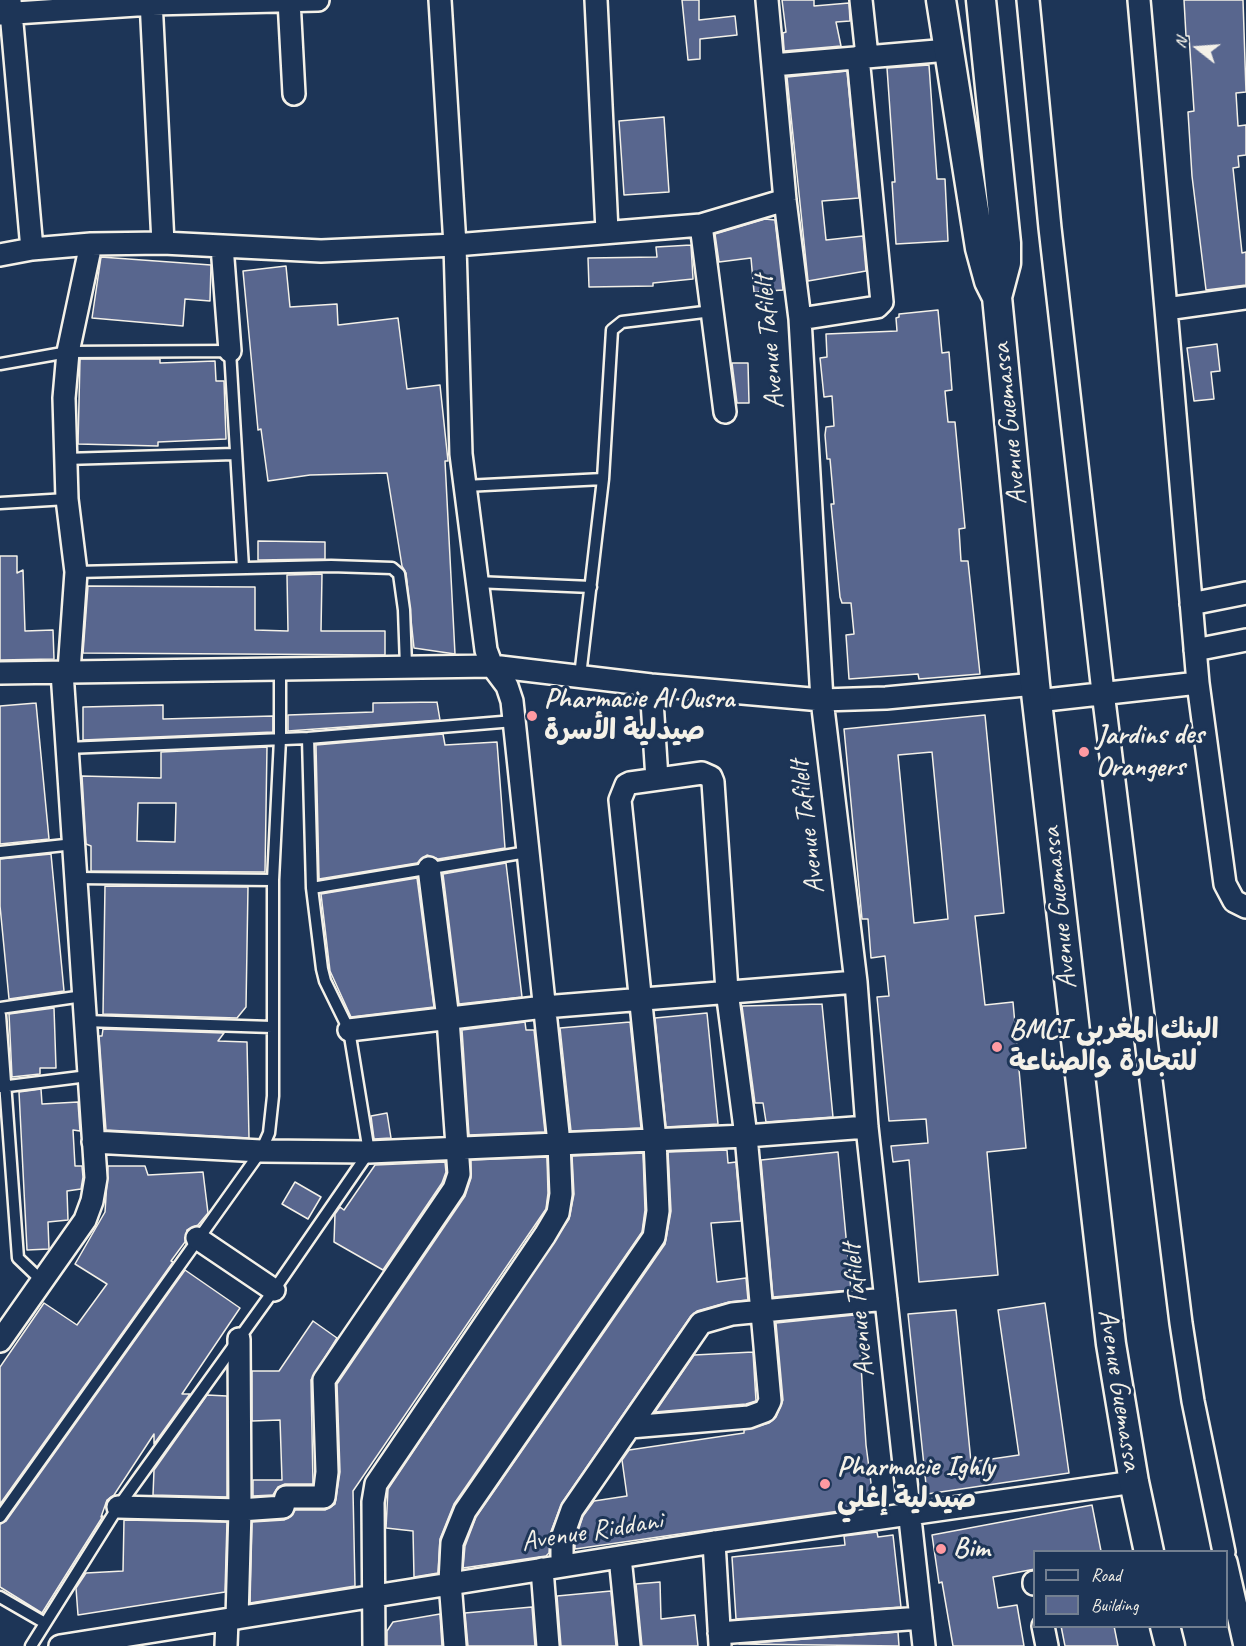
<!DOCTYPE html>
<meta charset="utf-8">
<style>
body{margin:0}
#map{position:relative;width:1246px;height:1646px;overflow:hidden;background:#1d3557;font-family:Caveat,sans-serif}
canvas{display:block}
.legend{position:absolute;left:1033px;top:1550px;width:195px;height:78px;box-sizing:border-box;background:#1d3557;border:2px solid #738091;margin:0;padding:8px 10px;list-style:none;font-size:18px;color:#f4f1e8}
.legend li{display:flex;align-items:center;gap:12px;height:30px}
.legend b{width:30px;border:2px solid #738091}
.north{position:absolute;left:1168px;top:18px;width:60px;height:60px;-webkit-text-stroke:4px #1d3557;paint-order:stroke;rotate:287deg;font-size:16px;font-weight:700;line-height:24px;text-align:center;color:#f4f1e8}
.north::after{content:'';display:block;margin:auto;width:21px;height:27px;background:#f4f1e8;clip-path:polygon(50% 0,100% 100%,50% 72%,0 100%)}
</style>
<div id="map">
<canvas width="1246" height="1646"></canvas>
<ul class="legend">
<li><b style="height:8px;background:#1d3557"></b>Road</li>
<li><b style="height:16px;background:#58668e"></b>Building</li>
</ul>
<div class="north">N</div>
</div>
<script>
const context = document.querySelector('canvas').getContext('2d');
context.lineJoin = 'round';
function paint(path, color) { context.fillStyle = color; context.fill(path, 'evenodd'); }
const toPath = rows => new Path2D(rows.map(r => 'M' + r).join(''));
function strokePath(path, color, width, dash) { context.strokeStyle = color; context.lineWidth = width; context.lineCap = dash ? 'butt' : 'round'; context.setLineDash(dash || []); context.stroke(path); }
function write(font, color, halo, rows, align = 'center') {
  context.font = font + ' Caveat,"Playpen Sans Arabic",sans-serif'; context.lineWidth = 6; context.setLineDash([]); context.textBaseline = 'middle'; context.strokeStyle = halo; context.fillStyle = color; for (const [text, x, y, turn = 0] of rows) {
    context.save(); context.translate(x, y); context.rotate((+turn || 0) * Math.PI / 180); context.textAlign = isNaN(turn) ? turn : align; if (halo) context.strokeText(text, 0, 0); context.fillText(text, 0, 0); context.restore();
  }
}
const building = toPath([
 [682,0,699,0,699,20,735,16,737,35,700,39,700,59,688,60,682,0],
 [782,0,814,0,814,6,849,3,850,21,836,22,841,46,784,51,783,33,786,32,782,0],
 [1184,0,1243,0,1246,92,1236,93,1238,126,1246,125,1246,155,1238,156,1239,167,1233,168,1242,253,1246,252,1246,285,1206,290,1192,176,1188,112,1194,111,1189,36,1186,36,1184,0],
 [929,65,937,179,945,179,948,241,896,244,892,182,895,182,887,68,929,65],
 [847,71,859,198,822,201,826,240,863,236,866,271,808,281,787,77,847,71],
 [664,117,669,192,624,195,619,121,664,117],
 [765,219,775,220,783,290,754,292,751,258,719,262,715,234,765,219],
 [691,245,693,279,653,283,653,286,589,287,588,258,657,257,656,247,691,245],
 [101,257,211,265,210,301,185,299,183,326,92,318,101,257],
 [286,266,290,307,337,304,338,325,398,318,407,389,440,385,448,461,445,461,455,654,414,648,406,573,402,566,387,473,310,475,268,481,261,429,258,430,243,271,286,266],
 [938,310,942,353,949,352,952,390,945,391,948,422,955,422,965,528,959,529,961,561,968,561,980,674,919,679,918,674,849,679,846,635,854,634,851,603,842,603,840,597,831,504,834,504,830,459,827,459,825,435,826,427,834,426,832,396,824,397,820,358,827,357,826,334,897,331,896,318,899,317,899,314,938,310],
 [1217,344,1220,371,1211,372,1214,399,1194,401,1187,348,1217,344],
 [80,359,160,359,160,363,215,361,216,381,224,381,226,439,158,442,158,446,78,444,80,359],
 [732,363,748,363,749,403,737,403,732,363],
 [258,541,325,542,325,559,258,560,258,541],
 [0,556,17,556,17,573,23,570,25,631,53,630,54,659,0,660,0,556],
 [322,574,321,631,385,631,385,655,83,653,88,586,255,587,255,630,288,631,287,575,322,574],
 [437,702,440,720,288,731,288,715,373,712,373,703,437,702],
 [36,703,49,839,0,844,0,706,36,703],
 [163,705,163,719,273,716,273,732,83,740,83,707,163,705],
 [985,715,1004,913,975,916,985,1005,1013,1002,1026,1148,987,1152,998,1275,919,1282,909,1160,893,1162,891,1146,928,1143,926,1119,889,1121,877,997,889,996,885,956,871,958,868,919,862,919,844,729,985,715],
 [932,752,948,919,914,923,898,755,932,752],
 [443,734,445,745,497,742,505,848,438,859,427,855,417,863,319,879,316,745,443,734],
 [267,747,265,872,91,871,91,846,86,844,82,776,161,778,161,752,267,747],
 [138,803,176,803,175,842,137,841,138,803],
 [51,854,64,991,9,999,0,906,0,859,51,854],
 [506,863,522,997,459,1004,443,874,506,863],
 [417,878,434,1007,351,1017,330,971,321,894,417,878],
 [105,886,248,887,246,1007,237,1018,103,1014,105,886],
 [822,1004,833,1117,766,1122,763,1103,755,1103,742,1006,822,1004],
 [54,1008,56,1068,40,1068,40,1074,12,1077,9,1014,54,1008],
 [707,1013,718,1124,666,1127,655,1018,707,1013],
 [525,1022,526,1030,534,1030,545,1132,469,1135,462,1030,525,1022],
 [630,1022,641,1128,571,1131,560,1028,630,1022],
 [103,1029,224,1033,218,1041,247,1042,249,1138,106,1130,99,1036,102,1036,103,1029],
 [41,1089,42,1104,78,1102,80,1131,73,1130,75,1166,82,1166,83,1177,81,1189,67,1191,68,1220,48,1222,49,1249,27,1250,19,1092,41,1089],
 [387,1113,391,1138,374,1139,371,1116,387,1113],
 [727,1150,728,1163,736,1162,741,1221,711,1223,717,1282,746,1278,748,1300,729,1302,697,1311,691,1316,562,1503,550,1534,549,1553,546,1556,463,1568,465,1546,476,1517,665,1244,671,1211,668,1152,727,1150],
 [838,1152,851,1290,773,1297,761,1160,838,1152],
 [643,1153,645,1210,642,1232,454,1504,440,1539,438,1573,414,1577,413,1531,386,1528,388,1489,569,1219,574,1194,572,1156,643,1153],
 [547,1157,548,1193,546,1209,353,1491,355,1586,250,1603,252,1522,284,1520,291,1516,295,1510,325,1510,335,1504,340,1472,337,1384,465,1196,471,1178,471,1160,547,1157],
 [445,1162,446,1172,442,1183,383,1270,334,1242,335,1214,340,1207,344,1210,375,1165,445,1162],
 [108,1166,145,1166,148,1175,203,1172,208,1213,198,1225,187,1230,185,1242,171,1261,173,1262,0,1504,0,1367,44,1303,77,1325,107,1284,75,1264,105,1212,108,1166],
 [295,1182,321,1197,308,1219,282,1204,295,1182],
 [185,1270,240,1308,182,1394,190,1394,154,1444,154,1434,114,1495,107,1500,101,1517,103,1516,42,1613,0,1587,0,1524,6,1521,185,1270],
 [1045,1303,1069,1473,927,1494,908,1314,956,1310,971,1462,1019,1455,998,1310,1045,1303],
 [854,1315,858,1317,866,1445,874,1506,575,1549,575,1540,583,1516,594,1501,627,1496,622,1460,629,1450,744,1433,744,1430,769,1423,776,1417,783,1400,776,1323,854,1315],
 [313,1321,337,1338,311,1380,313,1484,285,1484,278,1487,273,1495,253,1496,253,1480,282,1480,280,1420,252,1421,252,1371,279,1371,313,1321],
 [753,1352,756,1401,746,1404,655,1412,694,1355,753,1352],
 [207,1395,227,1396,227,1497,153,1495,154,1470,207,1395],
 [1092,1505,1101,1551,1035,1551,1035,1569,993,1577,998,1608,1017,1605,1024,1646,953,1646,942,1582,939,1583,932,1535,1092,1505],
 [124,1520,227,1522,225,1592,78,1615,76,1588,86,1573,123,1571,124,1520],
 [877,1532,878,1537,893,1535,901,1607,736,1619,732,1557,845,1545,844,1536,877,1532],
 [660,1582,661,1619,695,1615,698,1646,642,1646,636,1584,660,1582],
 [611,1591,616,1646,561,1646,557,1596,611,1591],
 [532,1607,535,1646,468,1646,465,1613,532,1607],
 [440,1614,442,1646,387,1646,387,1631,393,1622,440,1614],
 [1061,1626,1114,1626,1118,1646,1065,1646,1061,1626],
 [898,1632,899,1646,739,1644,898,1632]
]);
const lane = toPath([
 [0,364,68,352,230,351,243,568],
 [65,459,234,454],
 [465,486,603,479],
 [0,503,67,499],
 [76,572,331,566,392,568,399,574,404,610,406,666],
 [476,582,591,587],
 [580,676,603,479,612,330,622,322,712,311],
 [67,748,308,738,514,721],
 [0,852,74,844],
 [76,878,273,880],
 [312,888,527,852],
 [0,1008,83,996],
 [0,1015,18,1258,41,1280],
 [85,1021,272,1027],
 [0,1087,88,1076],
 [0,1517,261,1151,269,1133,273,1096,273,880,280,739,280,668],
 [0,1597,45,1623],
 [31,1646,118,1507,274,1290,369,1152,349,1030,325,981,322,969,312,888,308,738]
]);
const street = toPath([
 [151,0,163,243],
 [289,0,294,94],
 [596,0,607,231],
 [767,0,785,200,800,319,822,700,856,982,867,1127,924,1646],
 [861,0,867,56],
 [1028,0,1050,228,1103,692,1181,1323,1193,1401,1224,1552],
 [1139,0,1166,309,1246,298],
 [10,1,32,249],
 [0,14,152,4,318,0],
 [773,65,948,50],
 [701,225,725,412],
 [222,246,230,351],
 [0,255,32,249,91,244,163,243,321,251,455,245,701,225,785,200],
 [1166,309,1198,683],
 [800,319,877,307,882,302,858,57],
 [1191,604,1246,593],
 [1195,650,1246,640],
 [69,671,76,572,67,499,64,398,68,352,91,244],
 [0,673,492,666,651,685,822,700,886,698,1035,684],
 [651,685,657,779],
 [1037,701,1198,683,1225,884,1234,901,1246,907],
 [349,1030,544,1007,856,982],
 [93,1142,261,1151,369,1152,746,1136,867,1127],
 [197,1238,274,1290],
 [0,1341,85,1220,92,1201,96,1178,62,672],
 [118,1507,240,1510,283,1507,286,1497,324,1497,327,1472,324,1380,454,1189,459,1174,448,1019,429,868],
 [714,1542,720,1645],
 [620,1557,629,1646],
 [1226,1562,1245,1646],
 [562,1566,562,1538,572,1510,701,1323,732,1314,886,1299],
 [542,1569,548,1646],
 [1034,1582,1034,1584],
 [237,1618,240,1510,239,1339],
 [1043,1626,1047,1646],
 [719,1633,921,1618],
 [60,1646,714,1542,1134,1482],
 [226,1646,227,1620],
 [374,1646,373,1502,376,1484,545,1235,558,1213,561,1194,559,1143,512,701,507,686,492,666,486,650,461,454,455,245,440,0],
 [455,1646,450,1582,452,1543,465,1511,654,1237,658,1211,655,1140,620,800,626,785,630,783,702,773,711,777,713,782,727,991,746,1136,770,1401,765,1411,749,1417,630,1427]
]);
const secondary = toPath([
 [941,0,980,248,989,281,997,297],
 [981,0,1006,243,1006,263,997,297,1035,684,1111,1344,1134,1482,1149,1552],
 [1165,1626,1170,1646]
]);
const markers = [
 [532,716,6,"#ff9aa2"],
 [1084,752,6,"#ff9aa2"],
 [997,1047,6,"#ff9aa2"],
 [825,1484,6,"#ff9aa2"],
 [941,1549,6,"#ff9aa2"]
];
const streetNames = [
 ["Avenue Tafilelt",770,342,-95],
 ["Avenue Guemassa",1010,424,-96],
 ["Avenue Tafilelt",808,827,-97],
 ["Avenue Guemassa",1060,908,-96],
 ["Avenue Tafilelt",859,1310,-96],
 ["Avenue Guemassa",1119,1390,81],
 ["Avenue Riddani",592,1532,-9]
];
const poiNames = [
 ["Pharmacie Al Ousra",544,700],
 ["صيدلية الأسرة",544,732],
 ["Jardins des",1096,736],
 ["Orangers",1096,768],
 ["BMCI البنك المغربي",1009,1031],
 ["للتجارة والصناعة",1009,1063],
 ["Pharmacie Ighly",837,1468],
 ["صيدلية إغلي",837,1500],
 ["Bim",953,1549]
];
paint(building, '#58668e');
strokePath(building, '#f4f1e8', 1.5);
strokePath(lane, '#f4f1e8', 15);
strokePath(street, '#f4f1e8', 26);
strokePath(secondary, '#f4f1e8', 33);
strokePath(lane, '#1d3557', 10);
strokePath(street, '#1d3557', 21);
strokePath(secondary, '#1d3557', 28);
for (const [x, y, r, color] of markers) { const dot = new Path2D(); dot.arc(x, y, r, 0, 2 * Math.PI); context.fillStyle = color; context.fill(dot); strokePath(dot, '#1d3557', 2); }
write('28px', '#f4f1e8', '#1d3557', streetNames);
write('bold 28px', '#f4f1e8', '#1d3557', poiNames, 'left');
</script>
